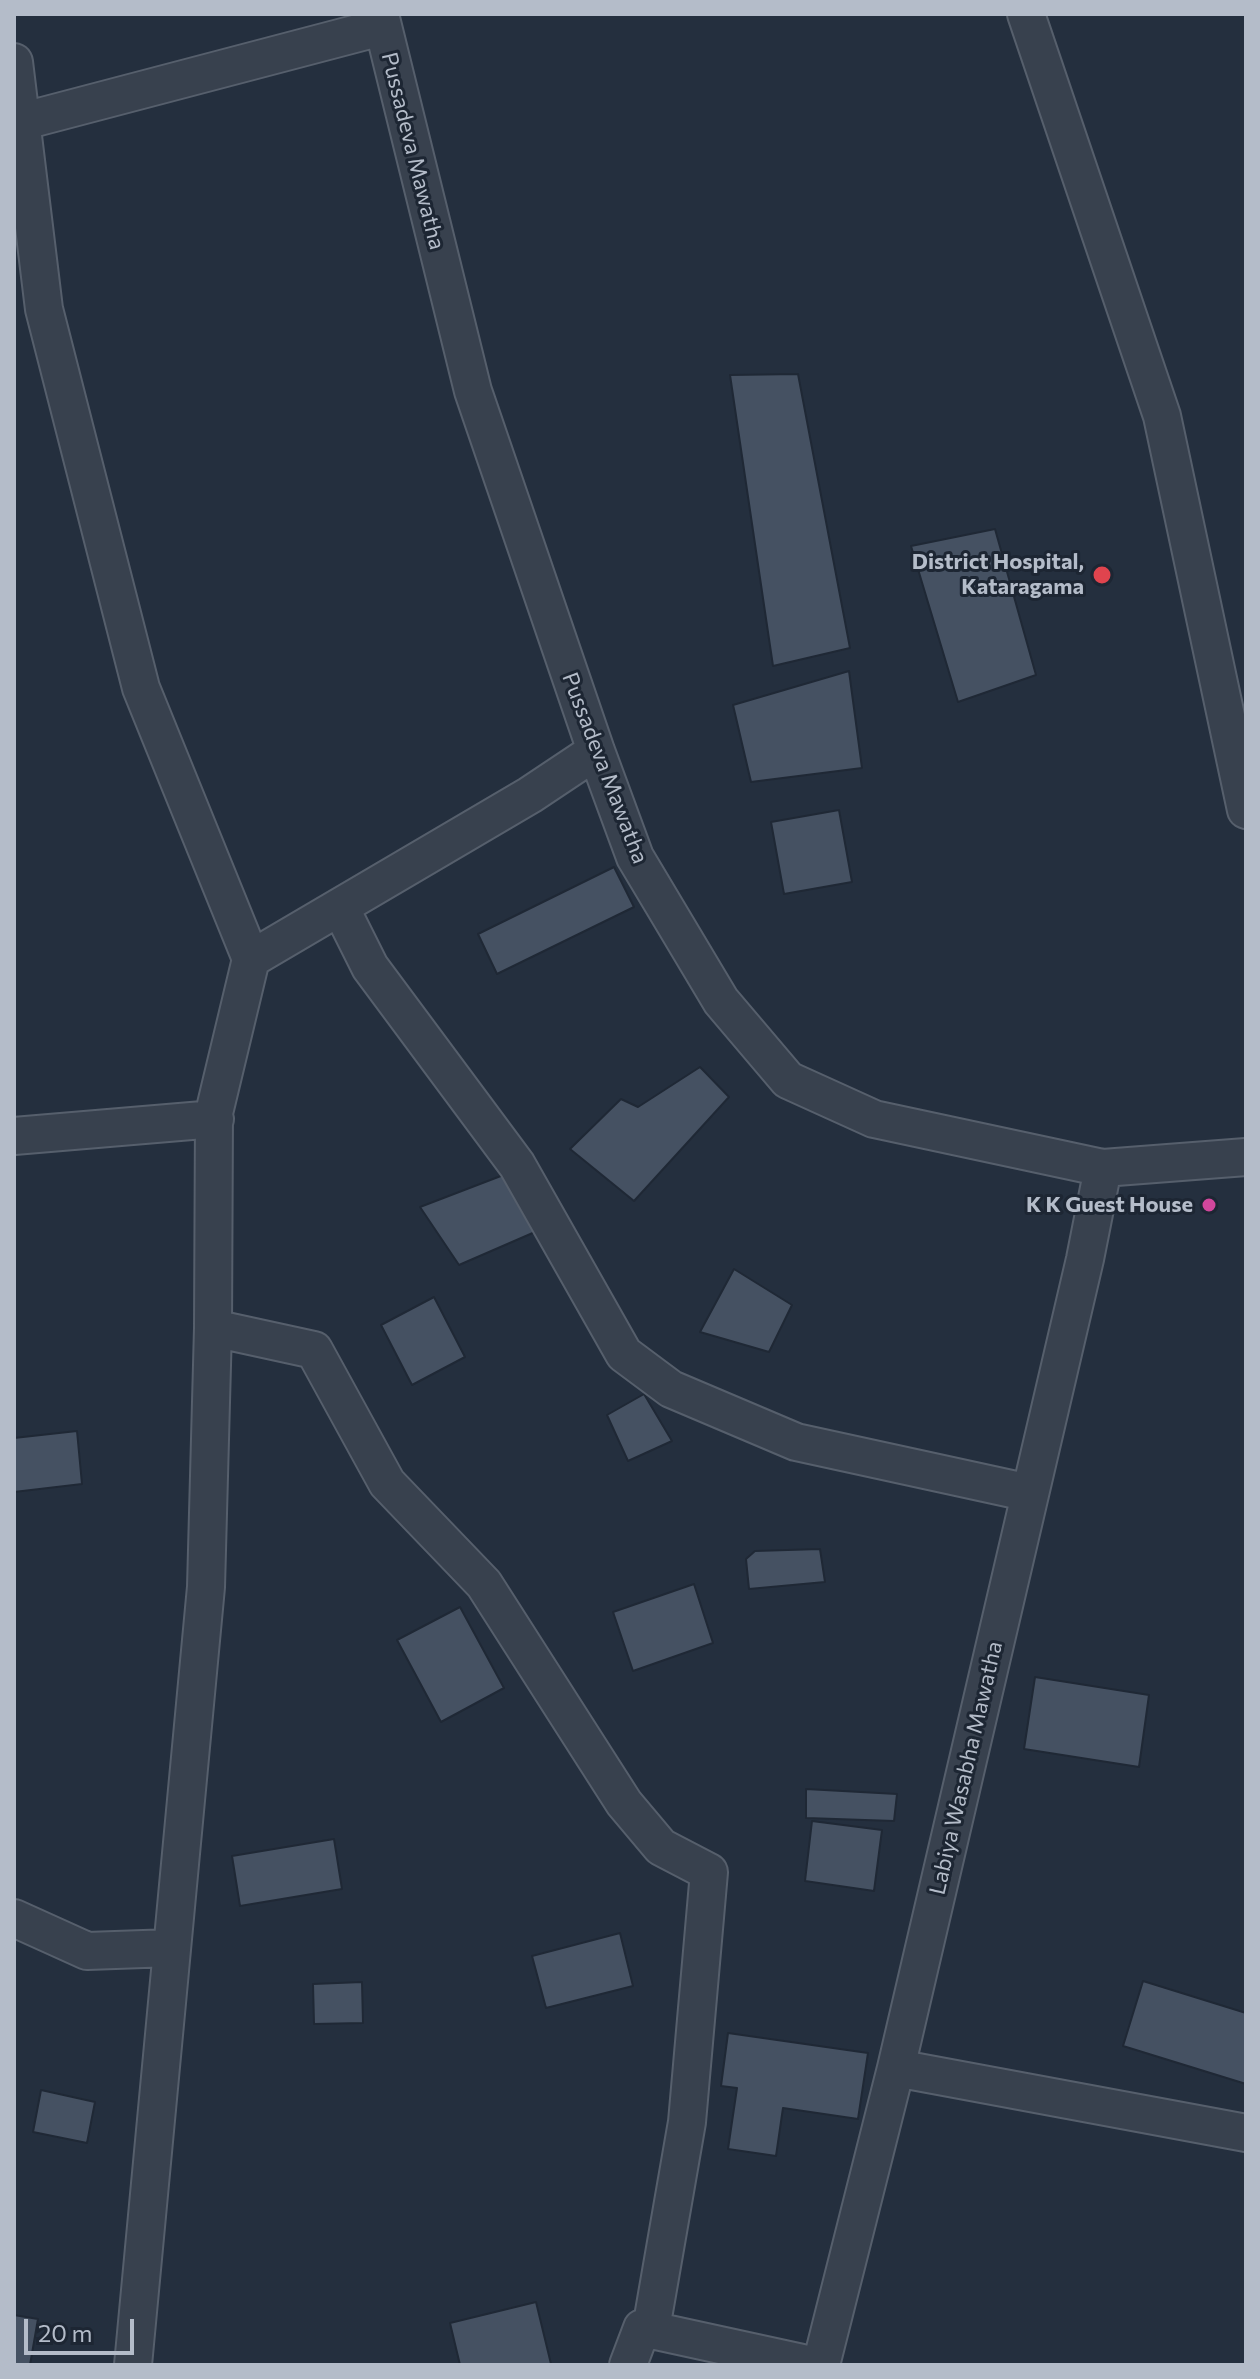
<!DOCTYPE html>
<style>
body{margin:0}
#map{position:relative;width:1260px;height:2379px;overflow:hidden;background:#242f3e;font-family:Commissioner,sans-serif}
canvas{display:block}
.frame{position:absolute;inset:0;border:16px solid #b4bcc9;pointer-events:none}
.scale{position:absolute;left:24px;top:2319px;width:110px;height:36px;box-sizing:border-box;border:4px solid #b4bcc9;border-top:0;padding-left:10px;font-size:24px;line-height:28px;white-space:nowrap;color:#b4bcc9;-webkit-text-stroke:6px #1d2633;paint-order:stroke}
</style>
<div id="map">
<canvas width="1260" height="2379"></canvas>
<div class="frame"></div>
<div class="scale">20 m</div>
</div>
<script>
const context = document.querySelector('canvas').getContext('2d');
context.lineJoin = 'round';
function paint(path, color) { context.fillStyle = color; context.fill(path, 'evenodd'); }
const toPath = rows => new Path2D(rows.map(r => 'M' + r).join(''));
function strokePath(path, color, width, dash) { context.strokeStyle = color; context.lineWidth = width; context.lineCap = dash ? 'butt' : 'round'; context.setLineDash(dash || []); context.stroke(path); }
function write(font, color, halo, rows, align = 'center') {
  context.font = font + ' Commissioner,sans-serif'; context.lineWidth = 6; context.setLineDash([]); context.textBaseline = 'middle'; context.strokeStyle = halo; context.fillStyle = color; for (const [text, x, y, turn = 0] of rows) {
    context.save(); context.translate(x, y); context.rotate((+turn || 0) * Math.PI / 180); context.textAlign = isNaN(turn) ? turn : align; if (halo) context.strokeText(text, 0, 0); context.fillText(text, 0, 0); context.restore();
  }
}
const building = toPath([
 [798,374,850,648,773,666,730,375,798,374],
 [995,529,1036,675,958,702,911,546,995,529],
 [849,671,862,768,751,782,733,705,849,671],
 [839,810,852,882,784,894,771,822,839,810],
 [614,867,634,907,497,974,478,934,614,867],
 [700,1067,729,1097,634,1201,570,1149,621,1099,638,1107,700,1067],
 [506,1174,535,1232,459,1265,420,1207,506,1174],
 [734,1269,792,1305,769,1352,700,1332,734,1269],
 [434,1297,465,1357,412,1385,381,1325,434,1297],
 [644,1394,672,1441,628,1461,607,1415,644,1394],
 [77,1431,82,1484,14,1492,14,1438,77,1431],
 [820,1549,825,1582,749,1589,746,1559,755,1551,820,1549],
 [694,1584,713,1643,633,1671,613,1612,694,1584],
 [460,1607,504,1688,441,1722,397,1640,460,1607],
 [1035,1677,1149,1695,1139,1767,1024,1749,1035,1677],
 [806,1789,897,1794,894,1821,806,1818,806,1789],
 [812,1821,882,1830,874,1891,805,1881,812,1821],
 [334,1839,342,1889,240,1906,232,1856,334,1839],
 [620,1933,633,1986,546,2008,532,1956,620,1933],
 [1143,1981,1246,2013,1246,2084,1123,2046,1143,1981],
 [362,1982,363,2023,314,2024,313,1984,362,1982],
 [728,2033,868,2053,858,2119,783,2108,776,2156,728,2149,737,2088,721,2086,728,2033],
 [41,2090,95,2102,87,2143,33,2132,41,2090],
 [536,2302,551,2364,460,2365,450,2323,536,2302],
 [14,2315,38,2319,30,2365,14,2365,14,2315]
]);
const minor = toPath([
 [380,14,473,391,596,751,635,857,721,1001,788,1080,874,1119,1103,1168,1246,1157],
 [1026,14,1162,416,1246,810],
 [14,62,44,309,141,688,251,959,214,1113,213,1328,206,1587,133,2365],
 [20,122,381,27],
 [340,907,370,967,517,1165,624,1354,671,1389,796,1442,1030,1493],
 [251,959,530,795,596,751],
 [14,1136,215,1119],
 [213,1328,314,1350,387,1483,484,1584,624,1803,661,1847,709,1872,687,2122,651,2329],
 [14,1918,87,1951,172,1948],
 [896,2068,1246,2133],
 [628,2365,642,2328,812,2365],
 [821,2365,896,2068,1085,1259,1103,1168]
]);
const markers = [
 [1102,575,10,"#e0444e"],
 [1209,1205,8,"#d1479c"]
];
const streetNames = [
 ["Pussadeva Mawatha",413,151,76],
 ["Pussadeva Mawatha",605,768,69],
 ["Labiya Wasabha Mawatha",966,1768,-77]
];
const poiNames = [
 ["District Hospital,",1084,562],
 ["Kataragama",1084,587],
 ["K K Guest House",1193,1205]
];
paint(building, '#455162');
strokePath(building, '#1f2835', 2);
strokePath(minor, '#565f6c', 40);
strokePath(minor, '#38414e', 36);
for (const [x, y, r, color] of markers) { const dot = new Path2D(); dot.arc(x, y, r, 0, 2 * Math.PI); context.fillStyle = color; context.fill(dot); strokePath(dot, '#1d2633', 3); }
write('22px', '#b4bcc9', '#1d2633', streetNames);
write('bold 22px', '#b4bcc9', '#1d2633', poiNames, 'right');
</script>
